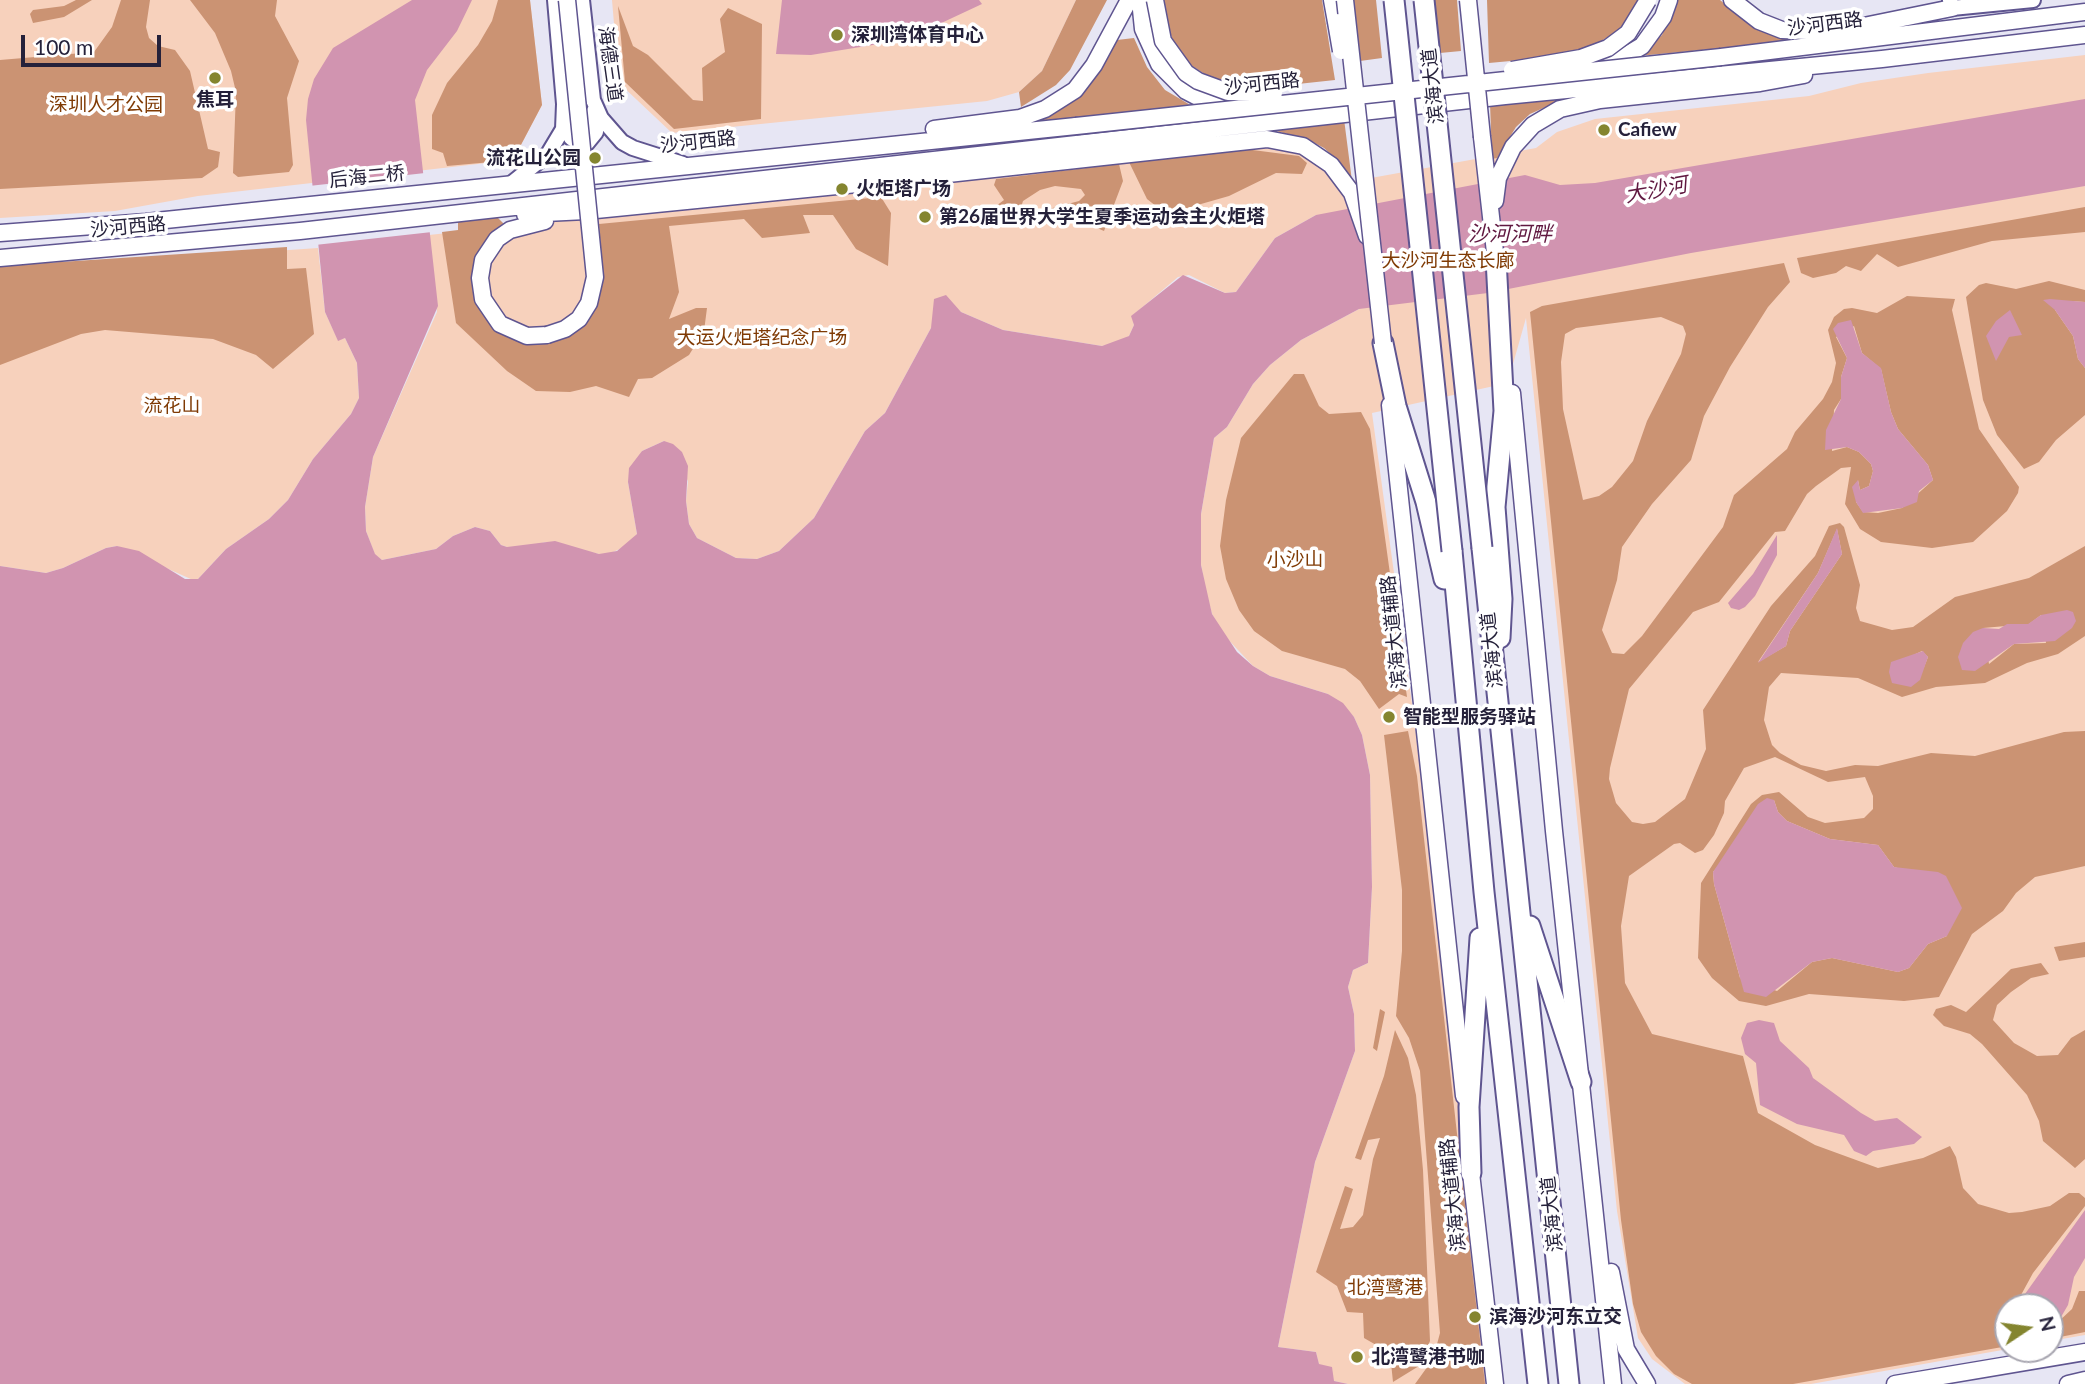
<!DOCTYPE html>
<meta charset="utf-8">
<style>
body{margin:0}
#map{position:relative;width:2085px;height:1384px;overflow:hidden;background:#e7e6f4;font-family:Lato,sans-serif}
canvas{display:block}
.north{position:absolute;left:1994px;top:1293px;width:70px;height:70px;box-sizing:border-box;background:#fff;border:2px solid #a8a6b0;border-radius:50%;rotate:77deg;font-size:19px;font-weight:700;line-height:28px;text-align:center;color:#25213a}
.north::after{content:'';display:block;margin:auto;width:24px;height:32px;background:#84852f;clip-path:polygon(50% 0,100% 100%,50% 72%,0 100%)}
.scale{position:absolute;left:21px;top:35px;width:140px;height:32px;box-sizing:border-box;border:4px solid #25213a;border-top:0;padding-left:9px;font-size:21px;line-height:24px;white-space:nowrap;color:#25213a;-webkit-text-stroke:5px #fff;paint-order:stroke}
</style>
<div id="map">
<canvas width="2085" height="1384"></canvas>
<div class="north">N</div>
<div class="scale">100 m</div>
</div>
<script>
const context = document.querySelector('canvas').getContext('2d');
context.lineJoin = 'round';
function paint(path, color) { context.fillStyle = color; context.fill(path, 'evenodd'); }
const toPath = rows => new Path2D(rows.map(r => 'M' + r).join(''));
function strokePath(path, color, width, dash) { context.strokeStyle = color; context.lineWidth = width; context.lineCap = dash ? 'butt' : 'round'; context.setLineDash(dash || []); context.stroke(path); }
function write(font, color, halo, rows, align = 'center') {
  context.font = font + ' Lato,"Noto Sans SC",sans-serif'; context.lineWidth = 7; context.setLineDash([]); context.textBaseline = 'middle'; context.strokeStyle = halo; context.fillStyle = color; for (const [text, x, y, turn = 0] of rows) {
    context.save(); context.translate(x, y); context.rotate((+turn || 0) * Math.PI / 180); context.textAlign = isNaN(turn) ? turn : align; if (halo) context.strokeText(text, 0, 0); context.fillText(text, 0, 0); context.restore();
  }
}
const green = toPath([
 [0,0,530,0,542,105,513,160,198,196,115,211,0,218],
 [612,0,1076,0,1042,71,1019,92,987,101,672,133,619,83],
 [2085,55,2085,1335,2050,1341,2050,1307,2008,1307,2008,1349,1811,1384,1685,1384,1652,1359,1638,1338,1617,1211,1526,318,1513,364,1494,386,1372,413,1415,726,1491,1384,1348,1384,1334,1381,1319,1365,1316,1352,1278,1347,1315,1162,1355,1051,1354,1014,1348,987,1353,970,1368,963,1372,887,1370,775,1362,735,1354,717,1328,694,1270,676,1253,666,1223,634,1212,614,1206,592,1201,565,1201,514,1214,438,1227,427,1253,384,1270,365,1301,340,1359,309,1316,215,1275,238,1236,292,1225,293,1189,275,1178,277,1132,316,1134,325,1129,336,1118,343,1102,346,1003,330,961,312,951,304,931,328,885,413,865,431,814,518,779,551,757,559,736,558,697,538,689,524,686,501,688,481,664,441,642,451,628,482,637,534,628,545,609,554,599,554,546,542,521,548,507,547,501,545,490,531,475,527,453,536,436,549,382,560,375,555,366,531,365,507,373,457,437,312,429,235,1245,145,1300,154,1326,170,1338,184,1536,148,1557,132,1595,119,1809,96,1861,83,1928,73],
 [318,248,325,312,338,340,345,338,357,363,359,398,351,414,313,459,288,500,269,519,226,549,198,579,193,580,117,546,106,548,63,568,46,573,0,566,0,270]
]);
const forest = toPath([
 [76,0,92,0,64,17,33,23,30,14,33,10,64,6],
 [121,0,150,0,146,27,149,38,158,46,175,50,190,71,208,149,220,152,218,167,202,178,0,189,0,60,94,52,112,27],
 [190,0,277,0,275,16,299,61,287,98,293,165,289,172,238,177,233,173,236,92,231,71,215,33],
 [498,0,530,0,542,105,513,160,447,166,443,153,432,149,432,115,447,83,478,45,492,21],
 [1076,0,1107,0,1070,70,1056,85,1021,107,1019,92,1042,71],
 [1164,0,1322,0,1335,80,1270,87,1214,80,1186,62,1176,48,1164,17],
 [1353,0,1376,0,1382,58,1360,61],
 [1434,0,1457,0,1461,51,1440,53],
 [1487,0,1640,0,1621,29,1593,46,1554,57,1489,63],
 [1676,0,1720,0,1744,20,1768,32,1809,40,1638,56,1662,35],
 [618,6,633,46,648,55,693,100,703,101,702,68,725,52,720,19,728,8,762,24,761,119,674,129,625,82],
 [1134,38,1147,67,1165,90,1192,106,1021,125,1060,109,1081,93,1117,40],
 [1570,96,1530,114,1516,127,1497,158,1492,159,1490,103],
 [1344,119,1352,181,1340,163,1324,148,1307,139,1264,128],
 [1245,149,1299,156,1307,163,1302,174,1276,173,1229,196,1166,214,1147,199,1129,162],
 [1119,164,1123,181,1104,231,1088,224,1031,219,1045,210,1079,201,1085,195,1081,189,1055,186,1040,190,1023,201,1015,226,986,227,983,222,984,215,1004,200,994,185,996,179],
 [881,197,891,213,888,266,856,249,833,215,803,215,810,233,762,238,744,219,669,226,679,292,669,319,696,308,707,308,704,331,689,355,652,378,638,379,629,397,596,386,570,392,536,391,507,371,456,323,442,232,458,230,458,220,497,217,505,225,498,230,480,300,536,340,597,302,603,276,599,224],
 [2085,207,2085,232,1992,241,1898,267,1877,254,1861,271,1846,266,1836,273,1813,278,1801,273,1797,258],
 [287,247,287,269,306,268,314,334,273,369,256,355,213,339,105,330,81,334,0,365,0,266],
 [1784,263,1790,282,1768,307,1730,367,1704,416,1691,460,1652,504,1622,547,1617,580,1602,630,1612,653,1624,654,1642,636,1723,527,1734,495,1787,449,1795,432,1823,399,1832,382,1836,363,1828,330,1834,317,1844,309,1852,308,1877,313,1907,296,1955,299,1952,310,1979,429,2019,487,2018,493,2007,511,1973,542,1932,548,1881,542,1860,529,1845,504,1851,467,1841,468,1816,486,1807,494,1785,531,1775,532,1719,602,1693,612,1629,689,1610,768,1609,779,1616,803,1632,822,1643,824,1655,822,1685,799,1706,749,1703,710,1771,606,1815,556,1829,526,1840,523,1844,527,1860,585,1856,608,1860,621,1892,630,1913,627,1955,597,2029,578,2085,546,2085,636,2058,654,2027,663,1985,683,1936,687,1902,697,1858,678,1781,673,1769,687,1764,720,1772,745,1780,753,1801,765,1826,771,1855,765,1878,766,1931,753,1975,756,2064,732,2085,731,2085,866,2035,877,2016,893,2003,911,1972,934,1939,997,1904,1001,1809,994,1766,1006,1739,1001,1712,978,1698,958,1701,883,1751,804,1762,795,1779,792,1808,817,1825,823,1864,818,1873,809,1873,796,1865,777,1828,782,1775,757,1744,768,1725,801,1724,813,1714,835,1703,850,1695,853,1680,843,1674,844,1629,876,1621,926,1625,983,1652,1034,1743,1056,1758,1113,1815,1145,1878,1168,1923,1158,1950,1146,1956,1157,1963,1188,1978,1204,2009,1213,2022,1212,2050,1206,2069,1193,2079,1193,2085,1198,2085,1206,2033,1273,2021,1295,2022,1307,2008,1307,2008,1346,1793,1384,1692,1384,1674,1374,1656,1356,1641,1332,1633,1304,1621,1220,1530,312,1542,306],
 [1661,317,1683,326,1686,334,1681,354,1647,421,1633,461,1612,487,1599,496,1583,500,1563,409,1561,362,1565,334,1576,328],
 [1854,326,1862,353,1881,369,1891,412,1898,429,1928,465,1933,480,1902,508,1878,513,1863,512,1856,502,1858,480,1860,490,1869,486,1873,471,1871,464,1859,452,1847,447,1832,451,1834,410,1841,399,1841,377,1847,358,1836,337],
 [1837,529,1842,554,1790,631,1786,646,1758,662,1818,573],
 [2041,615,2046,643,2014,644,1989,664,1983,628,2029,624],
 [1922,651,1928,657,1924,667,1903,660],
 [1774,800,1778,812,1787,821,1830,839,1878,845,1894,867,1901,869,1947,936,1928,944,1909,968,1898,972,1832,958,1812,962,1777,991,1740,978,1714,884,1713,872],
 [2049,281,2085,290,2085,302,2071,301,2055,310,2073,336,2078,359,2085,368,2085,415,2056,440,2039,462,2024,469,1997,435,1983,400,1966,297,1979,285,1986,283,2016,289],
 [1294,374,1304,374,1319,406,1329,414,1361,412,1370,429,1407,697,1399,694,1379,709,1360,681,1345,669,1282,651,1254,631,1239,610,1226,579,1220,546,1226,500,1241,438],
 [1408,731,1417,776,1485,1384,1415,1384,1433,1359,1440,1333,1420,1071,1409,1038,1396,1016,1402,951,1402,890,1384,735],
 [2085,942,2085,957,2059,961,2054,947],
 [2041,963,2049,974,2031,978,2011,992,1997,1005,1993,1020,2014,1043,2037,1056,2058,1055,2071,1038,2085,1030,2085,1159,2075,1168,2043,1141,2039,1121,2027,1095,1982,1044,1970,1034,1944,1026,1933,1015,1936,1009,1951,1005,1966,1012,2011,969],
 [1380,1009,1385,1012,1377,1051,1373,1048],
 [1395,1030,1408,1058,1416,1095,1423,1170,1430,1341,1419,1366,1393,1382,1390,1353,1364,1338,1363,1313,1347,1312,1337,1286,1316,1272,1345,1186,1353,1189,1340,1229,1353,1227,1363,1215,1373,1159,1380,1138,1368,1140,1361,1160,1355,1158,1384,1076],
 [2079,1291,2085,1291,2085,1332,2050,1339,2050,1324,2057,1323,2072,1309]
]);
const water = toPath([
 [412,0,472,0,457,31,427,70,415,100,438,306,373,457,365,507,366,531,375,554,382,560,436,549,453,536,475,527,490,531,501,545,507,547,555,541,599,554,617,551,637,534,628,482,629,468,642,451,664,441,673,444,682,452,688,466,686,501,689,524,697,538,736,558,757,559,779,551,814,518,865,431,885,413,931,328,934,299,946,295,961,312,1003,330,1102,346,1129,336,1134,325,1131,316,1183,275,1225,293,1236,292,1275,238,1316,215,1525,175,1560,185,1595,183,2085,99,2085,186,1691,253,1488,293,1359,309,1301,340,1270,365,1253,384,1227,427,1214,438,1201,514,1201,565,1212,614,1237,652,1253,666,1270,676,1328,694,1343,703,1354,717,1362,735,1370,775,1372,887,1368,963,1353,970,1348,987,1354,1014,1355,1051,1315,1162,1278,1347,1316,1352,1319,1364,1332,1367,1334,1381,1348,1384,0,1384,0,566,46,573,63,568,106,548,117,546,139,551,185,579,198,579,226,549,269,519,288,500,313,459,351,414,359,398,357,363,345,338,338,341,325,312,306,120,308,99,314,79,333,48],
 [782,0,979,0,982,4,920,33,885,43,811,55,776,54],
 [2050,299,2085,302,2085,368,2078,359,2073,336,2055,310,2043,300],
 [2010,310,2022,335,2009,337,1996,361,1986,336,1996,321],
 [1851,320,1862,353,1881,368,1891,412,1898,429,1928,465,1933,480,1919,491,1917,502,1902,508,1863,513,1856,502,1852,487,1858,480,1860,490,1869,486,1873,471,1871,464,1859,452,1847,447,1825,450,1826,430,1841,399,1841,377,1847,358,1833,329,1838,323],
 [1837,528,1842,554,1790,631,1786,646,1758,663,1818,573],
 [1777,535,1777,555,1755,596,1745,607,1739,610,1731,608,1728,603,1753,574],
 [2067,610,2073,612,2076,621,2072,628,2055,641,2014,644,1975,671,1962,670,1958,657,1963,643,1973,632,1983,628,1999,629,2007,624,2028,624,2041,615],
 [1923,651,1928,657,1920,680,1911,687,1892,683,1889,672,1891,662],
 [1767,798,1774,800,1778,812,1787,821,1830,839,1878,845,1894,867,1938,872,1946,876,1962,908,1947,936,1928,944,1909,968,1898,972,1832,958,1812,962,1766,997,1744,992,1714,884,1713,872,1758,804],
 [1759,1020,1774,1023,1780,1041,1809,1068,1813,1078,1861,1113,1875,1121,1897,1118,1922,1137,1914,1144,1873,1151,1866,1156,1854,1151,1844,1135,1797,1124,1760,1105,1756,1063,1745,1054,1741,1038,1747,1023],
 [2085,1210,2085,1258,2074,1277,2068,1305,2061,1317,2050,1323,2050,1307,2027,1307,2025,1294]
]);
const pier = toPath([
 [425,173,432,232,315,245,309,186]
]);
const secondary = toPath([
 [582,0,593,100,601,118,622,142,633,148,683,164],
 [1950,0,1952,8,2033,0],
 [566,118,571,138,579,143,587,143,596,132,594,111],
 [512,183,548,154,563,129,564,104,555,0]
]);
const primary = toPath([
 [1140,0,1143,29,1159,64,1186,91,1211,104,1231,109],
 [1332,0,1336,22],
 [1732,0,1759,21,1782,30,1857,33],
 [1844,30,1952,8],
 [1721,57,2085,12],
 [1605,68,1642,46,1663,17,1669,0],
 [934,129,1020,118,1045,109,1075,90,1094,65,1129,0],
 [1482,137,1497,270],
 [1495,201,1498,178,1513,147,1533,125,1560,109,1600,100,1760,83,1804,75],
 [525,214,586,211,857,184,1267,139,1303,146,1331,165,1352,193,1367,236],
 [545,221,510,230,497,239,483,260,480,278,483,299,500,324,527,336,547,335],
 [0,233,146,222,1076,126],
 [0,258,300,231,1505,96,1882,59,2085,35],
 [1512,393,1554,831,1613,1384],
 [1390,405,1464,1096],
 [1470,1164,1495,1384],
 [1611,1272,1626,1349,1647,1384],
 [1895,1384,2085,1352],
 [2068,1384,2085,1380]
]);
const highway = toPath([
 [1496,259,1504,411,1495,507,1502,599,1500,638],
 [1383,343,1396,406,1426,502,1444,579],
 [1482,548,1569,1384],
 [1452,551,1484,892,1538,1384],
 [1530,926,1581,1082],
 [1471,1173,1469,1107,1480,938]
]);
const primaryBridge = toPath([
 [1155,0,1163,41,1186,73,1198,81,1228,92,1274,93],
 [1345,0,1383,343],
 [1468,0,1482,137],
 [1336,22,1341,51],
 [1512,70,1581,58,1608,48,1628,33,1648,0],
 [1076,126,1721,57],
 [547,335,565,329,579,319,589,303,595,277,567,0]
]);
const highwayBridge = toPath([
 [1394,0,1452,551],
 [1424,0,1482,548]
]);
const markers = [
 [837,35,7,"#84852f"],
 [215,78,7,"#84852f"],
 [1604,130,7,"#84852f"],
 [595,158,7,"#84852f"],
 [842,189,7,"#84852f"],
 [925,217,7,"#84852f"],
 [1389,717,7,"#84852f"],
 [1475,1317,7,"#84852f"],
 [1357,1357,7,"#84852f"]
];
const streetNames = [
 ["沙河西路",1825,24,-7],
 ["海德三道",610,64,82],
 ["沙河西路",1262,84,-6],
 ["滨海大道",1433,86,-96],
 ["沙河西路",698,142,-6],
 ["后海二桥",367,177,-6],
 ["沙河西路",128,227,-5],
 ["滨海大道辅路",1394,632,-96],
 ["滨海大道",1492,650,-96],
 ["滨海大道辅路",1453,1195,-96],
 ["滨海大道",1552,1214,-96]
];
const poiNames = [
 ["深圳湾体育中心",851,35],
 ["焦耳",215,100,"center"],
 ["Cafiew",1618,130],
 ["流花山公园",581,158,"right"],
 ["火炬塔广场",856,189],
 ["第26届世界大学生夏季运动会主火炬塔",939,217],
 ["智能型服务驿站",1403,717],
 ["滨海沙河东立交",1489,1317],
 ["北湾鹭港书咖",1371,1357]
];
const parkNames = [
 ["深圳人才公园",106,105],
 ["大沙河生态长廊",1448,261],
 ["大运火炬塔纪念广场",762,338],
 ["流花山",172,406],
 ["小沙山",1295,560],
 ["北湾鹭港",1385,1288]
];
const waterNames = [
 ["大沙河",1656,190,-10],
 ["沙河河畔",1510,234]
];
paint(green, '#f7d1bc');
paint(forest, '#cb9373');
paint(water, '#d194b0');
paint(pier, '#e7e6f4');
strokePath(secondary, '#5f5590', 18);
strokePath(primary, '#5f5590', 19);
strokePath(highway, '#5f5590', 23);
strokePath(secondary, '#fff', 14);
strokePath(primary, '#fff', 16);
strokePath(highway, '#fff', 19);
strokePath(primaryBridge, '#5f5590', 19, []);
strokePath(highwayBridge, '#5f5590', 23, []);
strokePath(primaryBridge, '#fff', 16);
strokePath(highwayBridge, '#fff', 19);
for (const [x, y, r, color] of markers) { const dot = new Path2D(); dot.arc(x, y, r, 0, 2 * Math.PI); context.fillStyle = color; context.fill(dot); strokePath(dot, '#fff', 2.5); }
write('19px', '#25213a', '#fff', streetNames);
write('bold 19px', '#25213a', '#fff', poiNames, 'left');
write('19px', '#7f3a04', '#fff', parkNames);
write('italic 21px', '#601840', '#fff', waterNames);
</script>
